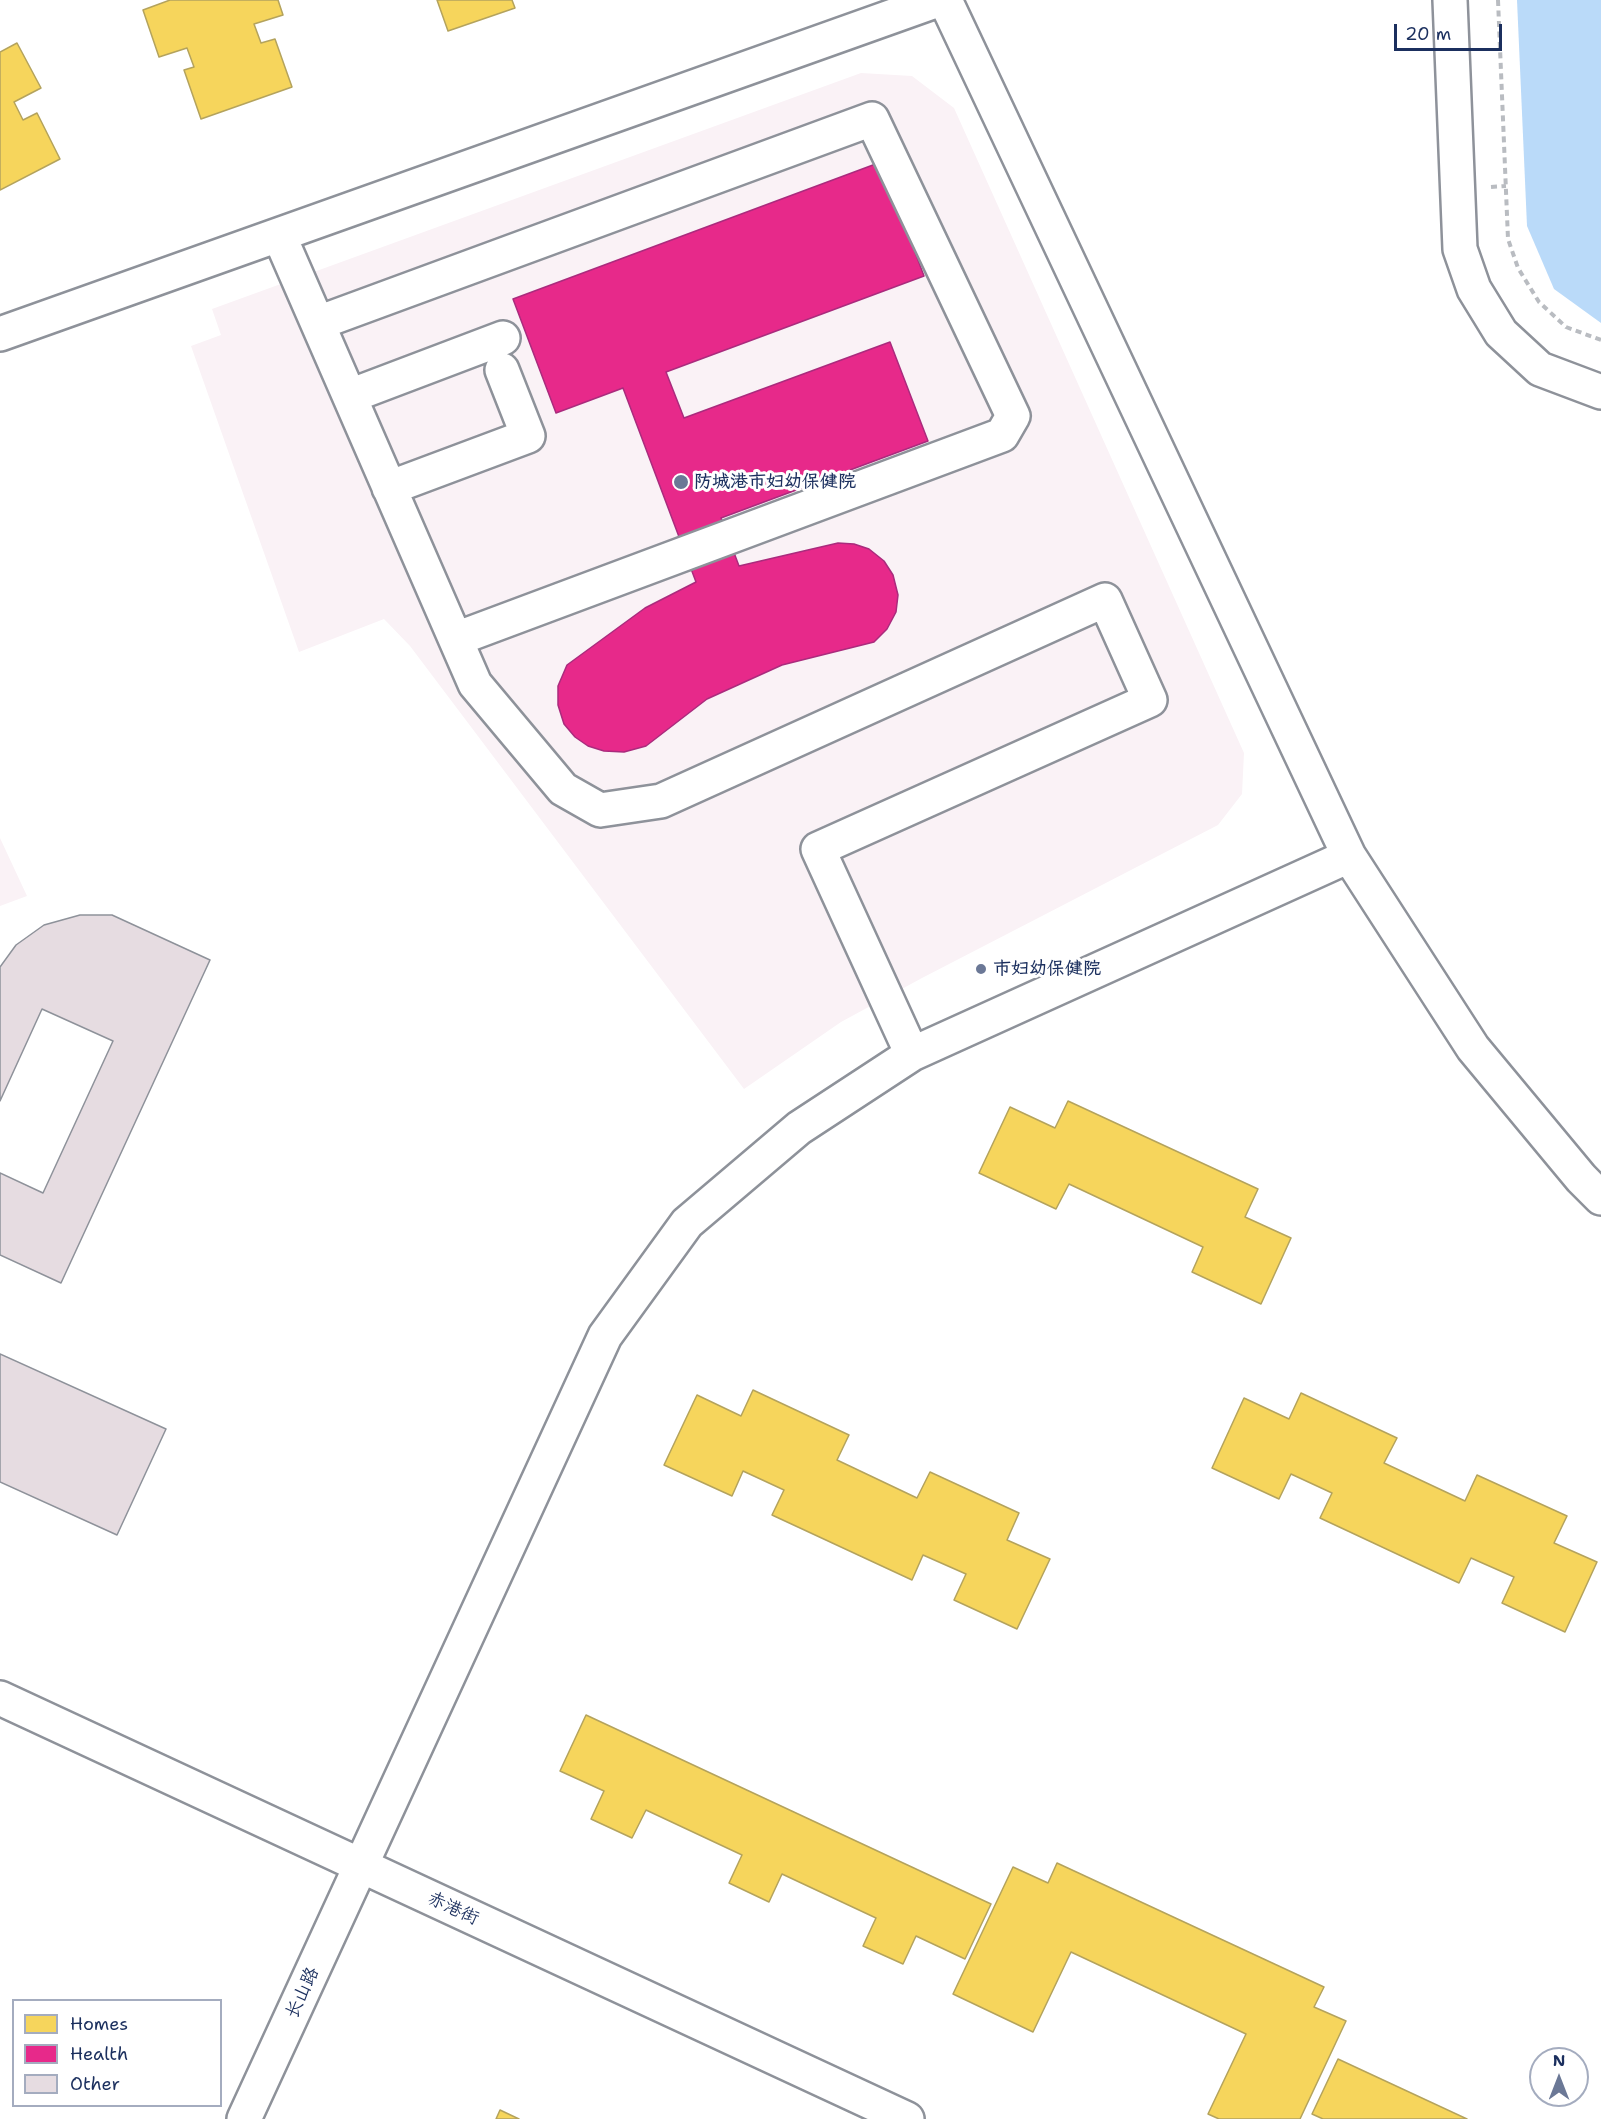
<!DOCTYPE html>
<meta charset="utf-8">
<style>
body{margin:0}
#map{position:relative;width:1601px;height:2119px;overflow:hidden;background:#fff;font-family:"Shantell Sans",sans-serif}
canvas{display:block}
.legend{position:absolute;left:12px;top:1999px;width:210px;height:108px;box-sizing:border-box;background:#fff;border:2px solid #a4acbf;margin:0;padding:8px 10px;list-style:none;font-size:18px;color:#1b2f5e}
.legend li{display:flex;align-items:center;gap:12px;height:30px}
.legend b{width:30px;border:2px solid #a4acbf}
.north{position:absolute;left:1529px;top:2047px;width:60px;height:60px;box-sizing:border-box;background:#fff;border:2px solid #a4acbf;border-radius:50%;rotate:0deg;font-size:16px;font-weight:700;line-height:24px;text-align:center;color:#1b2f5e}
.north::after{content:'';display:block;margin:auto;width:21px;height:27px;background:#6b7896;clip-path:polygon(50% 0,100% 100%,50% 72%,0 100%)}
.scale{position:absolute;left:1394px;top:24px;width:108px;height:27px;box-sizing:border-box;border:3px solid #1b2f5e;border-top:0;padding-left:8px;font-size:18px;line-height:21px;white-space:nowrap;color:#1b2f5e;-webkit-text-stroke:4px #fff;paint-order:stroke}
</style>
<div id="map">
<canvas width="1601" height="2119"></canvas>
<ul class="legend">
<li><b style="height:16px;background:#f6d55c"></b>Homes</li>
<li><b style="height:16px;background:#e7298a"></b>Health</li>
<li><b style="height:16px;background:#e6dce1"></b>Other</li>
</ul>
<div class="north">N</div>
<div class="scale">20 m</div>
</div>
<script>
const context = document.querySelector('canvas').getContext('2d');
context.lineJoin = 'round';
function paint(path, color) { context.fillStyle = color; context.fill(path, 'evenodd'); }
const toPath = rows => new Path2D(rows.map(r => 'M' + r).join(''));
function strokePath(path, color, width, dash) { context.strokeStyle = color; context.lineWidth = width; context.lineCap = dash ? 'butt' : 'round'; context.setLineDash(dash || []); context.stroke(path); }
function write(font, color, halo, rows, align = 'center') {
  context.font = font + ' "Shantell Sans","LXGW WenKai TC",sans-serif'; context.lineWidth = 6; context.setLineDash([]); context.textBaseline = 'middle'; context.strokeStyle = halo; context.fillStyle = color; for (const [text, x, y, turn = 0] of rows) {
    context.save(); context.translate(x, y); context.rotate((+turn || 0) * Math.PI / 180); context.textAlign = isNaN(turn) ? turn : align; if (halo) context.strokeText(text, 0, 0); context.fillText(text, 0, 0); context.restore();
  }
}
const built = toPath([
 [861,73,912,76,954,108,1244,753,1242,794,1218,825,922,978,841,1022,744,1089,410,646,384,619,299,652,191,346,221,335,212,309],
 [0,838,27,896,0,906]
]);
const water = toPath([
 [1517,0,1601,0,1601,323,1554,289,1527,226]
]);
const homes = toPath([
 [170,0,278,0,283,15,254,24,261,43,275,39,292,87,201,119,184,70,194,67,187,48,159,57,143,10,170,0],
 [437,0,512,0,515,8,448,31,437,0],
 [17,43,41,88,14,102,23,120,37,113,60,159,0,190,0,52,17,43],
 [1068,1101,1258,1189,1245,1217,1291,1238,1261,1304,1192,1272,1203,1247,1069,1184,1056,1209,979,1173,1010,1107,1055,1128,1068,1101],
 [753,1390,849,1435,837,1460,917,1498,930,1472,1019,1513,1007,1540,1050,1559,1017,1629,954,1600,966,1574,923,1555,912,1580,772,1515,784,1490,743,1471,732,1496,664,1465,697,1395,741,1416,753,1390],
 [1301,1393,1397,1438,1384,1463,1465,1501,1477,1475,1567,1516,1554,1543,1597,1562,1565,1632,1502,1603,1514,1577,1471,1558,1459,1583,1320,1518,1332,1493,1291,1474,1279,1499,1212,1468,1244,1398,1289,1419,1301,1393],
 [586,1715,991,1904,965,1959,916,1936,903,1964,863,1946,876,1918,782,1874,769,1902,729,1883,742,1855,646,1810,632,1838,591,1819,604,1791,560,1771,586,1715],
 [1057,1863,1324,1987,1314,2007,1346,2021,1300,2119,1219,2119,1208,2114,1246,2034,1071,1952,1033,2032,953,1994,1013,1867,1048,1883,1057,1863],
 [1338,2059,1467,2119,1323,2119,1312,2114,1338,2059],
 [500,2110,519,2119,496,2119,500,2110]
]);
const health = toPath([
 [881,162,924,276,666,372,684,418,890,342,928,441,721,518,739,566,838,543,854,544,869,549,884,561,893,575,898,595,896,612,887,629,874,642,782,665,707,699,646,746,624,752,604,751,588,746,575,737,564,724,558,705,558,686,567,665,645,608,696,582,623,388,556,413,513,299,881,162]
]);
const building = toPath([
 [80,915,112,915,210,960,61,1283,0,1255,0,1173,43,1193,113,1041,42,1009,0,1101,0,967,16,945,44,925,80,915],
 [0,1354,166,1429,117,1535,0,1482,0,1354]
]);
const path = toPath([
 [1498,0,1508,239,1518,268,1539,302,1566,327,1601,340],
 [1491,187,1506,186]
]);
const minor = toPath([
 [945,0,1349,856,1473,1048,1581,1178,1601,1198],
 [1450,0,1460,249,1474,289,1501,333,1540,369,1601,392],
 [279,235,475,684,563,789,600,810,661,801,1105,600,1150,700,818,849,912,1054],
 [318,323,872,119,1013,416,1002,435,456,639],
 [0,334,938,0],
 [350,396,503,338],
 [389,488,528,436,502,370],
 [0,1698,907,2119],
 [244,2119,605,1336,687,1223,799,1128,912,1054,1349,856]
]);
const markers = [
 [681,482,8,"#6b7896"],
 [981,969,6,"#6b7896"]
];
const poiNames = [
 ["防城港市妇幼保健院",694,482],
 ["巿妇幼保健院",993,969]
];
const streetNames = [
 ["赤港街",453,1909,25],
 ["长山路",303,1993,-65]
];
paint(built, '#faf2f6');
paint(water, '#badaf9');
paint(homes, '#f6d55c');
strokePath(homes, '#b4a35d', 1.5);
paint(health, '#e7298a');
strokePath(health, '#aa2b7d', 1.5);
paint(building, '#e6dce1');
strokePath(building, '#8e929a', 1.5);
strokePath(minor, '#8e929a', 38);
strokePath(path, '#b9bcc1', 4, [6, 4.5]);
strokePath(minor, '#fff', 33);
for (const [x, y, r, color] of markers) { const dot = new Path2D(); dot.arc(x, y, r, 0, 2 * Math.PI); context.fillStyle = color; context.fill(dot); strokePath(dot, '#fff', 2); }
write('bold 18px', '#1b2f5e', '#fff', poiNames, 'left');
write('18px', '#1b2f5e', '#fff', streetNames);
</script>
